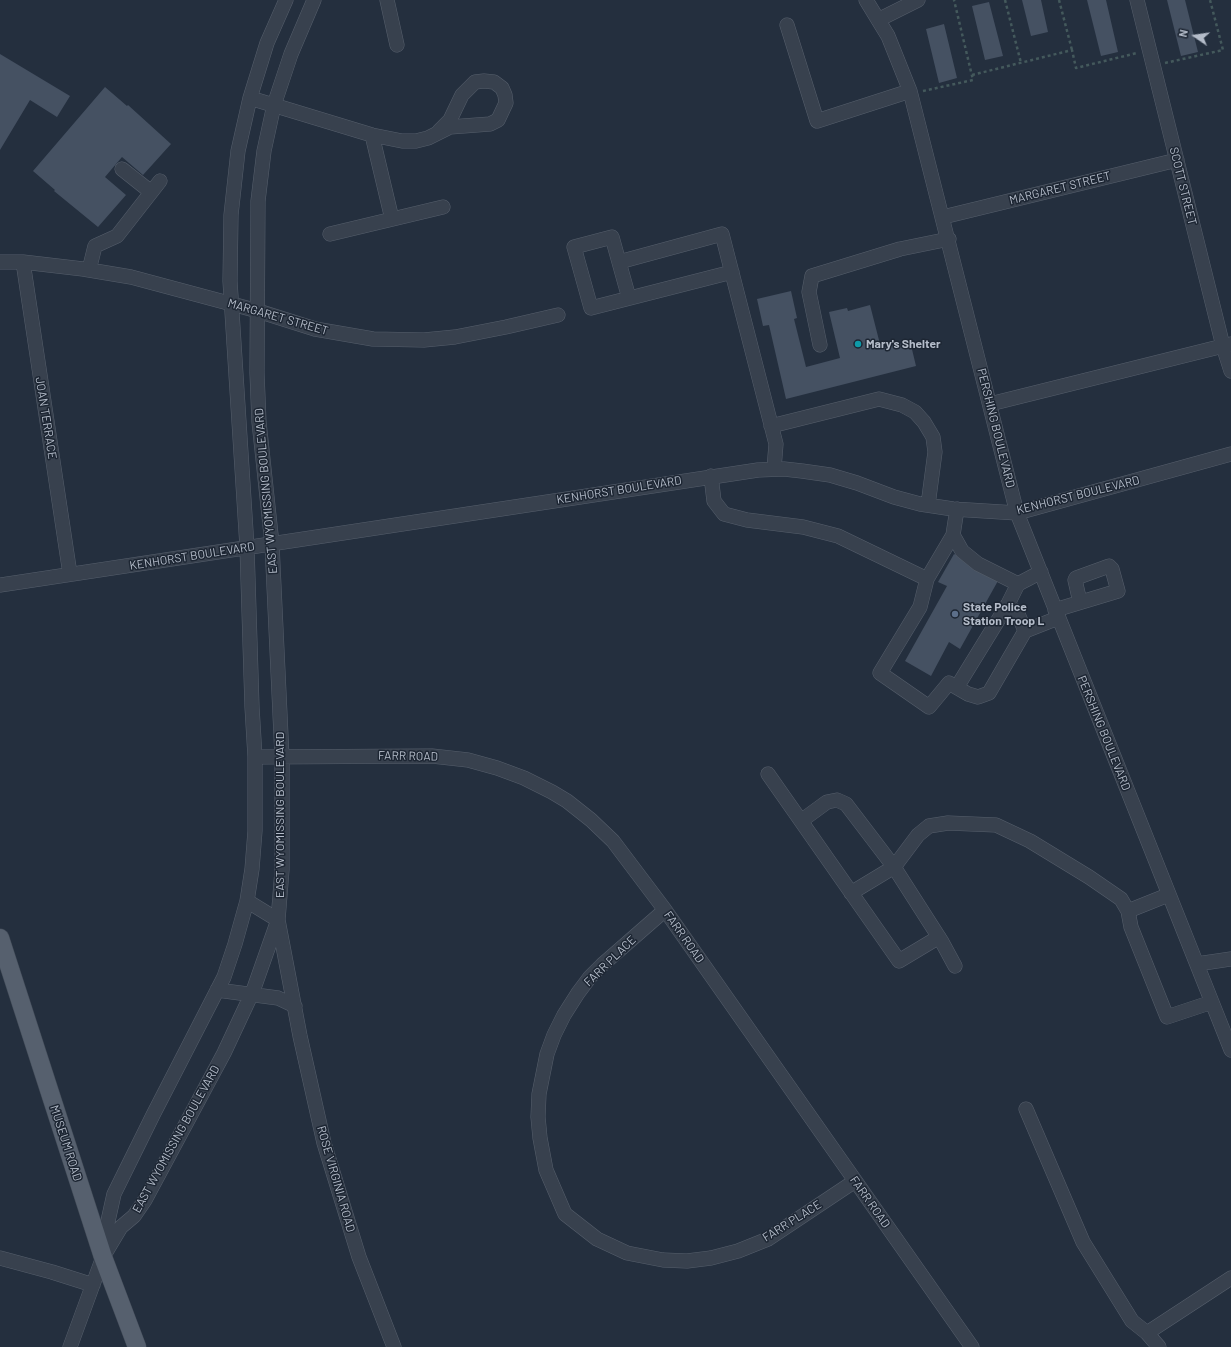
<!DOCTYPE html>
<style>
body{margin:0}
#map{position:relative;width:1231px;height:1347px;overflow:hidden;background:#242f3e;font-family:Barlow,sans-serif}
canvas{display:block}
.north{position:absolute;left:1175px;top:16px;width:40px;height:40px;-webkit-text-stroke:3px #1d2633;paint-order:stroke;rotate:283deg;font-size:11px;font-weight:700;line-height:16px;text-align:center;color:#b4bcc9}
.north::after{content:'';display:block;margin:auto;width:14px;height:18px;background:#b4bcc9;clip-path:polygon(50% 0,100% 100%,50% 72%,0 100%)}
</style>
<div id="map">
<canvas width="1231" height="1347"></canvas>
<div class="north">N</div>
</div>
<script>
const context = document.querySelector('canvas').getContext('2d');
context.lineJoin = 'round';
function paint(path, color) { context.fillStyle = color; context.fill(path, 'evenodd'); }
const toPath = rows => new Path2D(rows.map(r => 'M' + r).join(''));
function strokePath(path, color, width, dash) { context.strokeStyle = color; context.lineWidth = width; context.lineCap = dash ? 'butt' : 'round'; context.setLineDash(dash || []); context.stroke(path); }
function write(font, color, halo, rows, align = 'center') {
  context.font = font + ' Barlow,sans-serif'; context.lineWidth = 3; context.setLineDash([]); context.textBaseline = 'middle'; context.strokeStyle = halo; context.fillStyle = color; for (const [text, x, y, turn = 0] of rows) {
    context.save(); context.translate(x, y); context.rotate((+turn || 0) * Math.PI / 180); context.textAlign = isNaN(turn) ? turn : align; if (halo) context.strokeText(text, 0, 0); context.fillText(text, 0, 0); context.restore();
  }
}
const building = toPath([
 [1022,0,1041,0,1048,32,1031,36],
 [1087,0,1106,0,1118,52,1101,56],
 [1167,0,1185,0,1198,52,1181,56],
 [989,2,1003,56,985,60,972,6],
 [944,24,957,78,939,83,926,29],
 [0,54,70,96,57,117,30,100,0,150],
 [105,87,127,106,128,105,171,144,143,175,122,157,105,177,126,195,98,227,54,191,55,190,33,171],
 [791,291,797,318,794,319,806,367,840,358,829,312,847,308,848,311,870,305,881,348,910,341,916,366,786,399,769,325,763,326,757,299],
 [954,554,999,579,960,649,949,642,931,676,905,661,947,586,938,582]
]);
const path = toPath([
 [1005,0,1021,63],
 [1059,0,1072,50],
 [1165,63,1223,50,1210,0],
 [972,75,1072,50,1076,68,1137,53],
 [923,91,973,80,954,0]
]);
const minor = toPath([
 [387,0,397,45],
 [866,0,888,36,910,91,1017,513,1231,1050],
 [1137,0,1223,346,1231,371],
 [878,20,918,0],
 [787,25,817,121,910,91],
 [250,98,372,135,402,141,416,141,428,138,450,127,490,124,498,120,506,103,505,95,502,88,494,82,484,81,475,82,462,95,450,120,439,131],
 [372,135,392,219],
 [122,169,151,192],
 [943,217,1177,160],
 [330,234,443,207],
 [0,262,23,262,83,269,131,277,258,311,315,329,373,339,424,340,455,337,506,327,558,315],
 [23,262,70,574],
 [619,262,722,234,776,444,774,469],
 [89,270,95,246,117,236,160,181],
 [629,298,612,237,574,247,591,308,732,272],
 [820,345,809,292,812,276,900,249,949,239],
 [990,404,1231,344],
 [771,426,879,399,902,405,915,412,924,422,933,437,935,452,928,505],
 [711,476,714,501,724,514,747,520,803,527,838,536,927,579],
 [957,509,953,535,927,579,920,607,880,673,929,707,949,683,968,694,978,697,989,693,1025,631,1058,618],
 [953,535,962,551,978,564,1018,584,1041,572],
 [0,585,758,470,784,469,802,471,830,475,857,483,894,497,920,504,953,509,1017,513,1231,454],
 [1008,604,1018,614,1025,631],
 [1055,610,1118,591,1112,569,1109,566,1076,578,1075,580,1080,602],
 [957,687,1008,604,1018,584],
 [255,757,432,756,468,760,497,768,524,778,552,792,567,801,591,820,613,841,665,910,972,1347],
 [768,774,899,961,939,937],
 [801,821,827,802,837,800,846,804,894,867,851,893],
 [247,901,278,920,300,1036,324,1143,359,1257,394,1347],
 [665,910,602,965,590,977,578,993,564,1015,554,1035,547,1054,539,1094,538,1117,540,1138,546,1170,565,1214,597,1239,627,1253,663,1260,687,1261,711,1258,738,1251,768,1239,855,1181],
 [1128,911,1168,895],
 [1197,964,1231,959],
 [955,966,942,942,894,867,918,835,929,826,948,823,996,825,1030,841,1089,877,1121,899,1128,911,1131,927,1167,1017,1212,1002],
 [217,990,278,998,295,1006],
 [1026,1109,1083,1242,1132,1321,1147,1333],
 [104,1251,108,1221,114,1194,153,1115,224,977,235,944,247,901,252,869,255,831,255,757,252,707,247,547,230,281,231,215,238,151,250,98,267,43,286,0],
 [0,1258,52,1272,93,1285],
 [70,1347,103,1257,121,1227,134,1216,145,1200,224,1053,253,991,278,920,282,870,282,757,272,544,259,422,257,373,258,201,264,151,274,105,291,54,314,0],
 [1159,1347,1147,1333,1231,1278]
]);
const major = toPath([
 [0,938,103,1257,137,1347]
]);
const markers = [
 [858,344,4,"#0f9aa8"],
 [955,614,4,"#5c6f8a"]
];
const streetNames = [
 ["SCOTT STREET",1183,186,76],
 ["MARGARET STREET",1060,188,-14],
 ["MARGARET STREET",278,317,16],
 ["JOAN TERRACE",46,418,81],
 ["PERSHING BOULEVARD",996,428,76],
 ["KENHORST BOULEVARD",619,490,-9],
 ["EAST WYOMISSING BOULEVARD",266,491,-95],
 ["KENHORST BOULEVARD",1078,495,-14],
 ["KENHORST BOULEVARD",192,556,-9],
 ["PERSHING BOULEVARD",1104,733,68],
 ["FARR ROAD",408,756,1],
 ["EAST WYOMISSING BOULEVARD",280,815,-90],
 ["FARR ROAD",684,937,55],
 ["FARR PLACE",610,961,-44],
 ["EAST WYOMISSING BOULEVARD",176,1139,-61],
 ["MUSEUM ROAD",66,1143,72],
 ["ROSE VIRGINIA ROAD",336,1179,74],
 ["FARR ROAD",870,1202,55],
 ["FARR PLACE",792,1221,-32]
];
const poiNames = [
 ["Mary's Shelter",866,344],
 ["State Police",963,607],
 ["Station Troop L",963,621]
];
paint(building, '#455162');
strokePath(minor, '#565f6c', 15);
strokePath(major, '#414a57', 19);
strokePath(path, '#44595c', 2.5, [3, 3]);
strokePath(minor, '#38414e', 14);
strokePath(major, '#56606e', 18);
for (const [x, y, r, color] of markers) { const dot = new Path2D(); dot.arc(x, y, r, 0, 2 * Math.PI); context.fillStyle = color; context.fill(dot); strokePath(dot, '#1d2633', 1.5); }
write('12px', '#b4bcc9', '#1d2633', streetNames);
write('bold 12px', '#b4bcc9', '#1d2633', poiNames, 'left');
</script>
